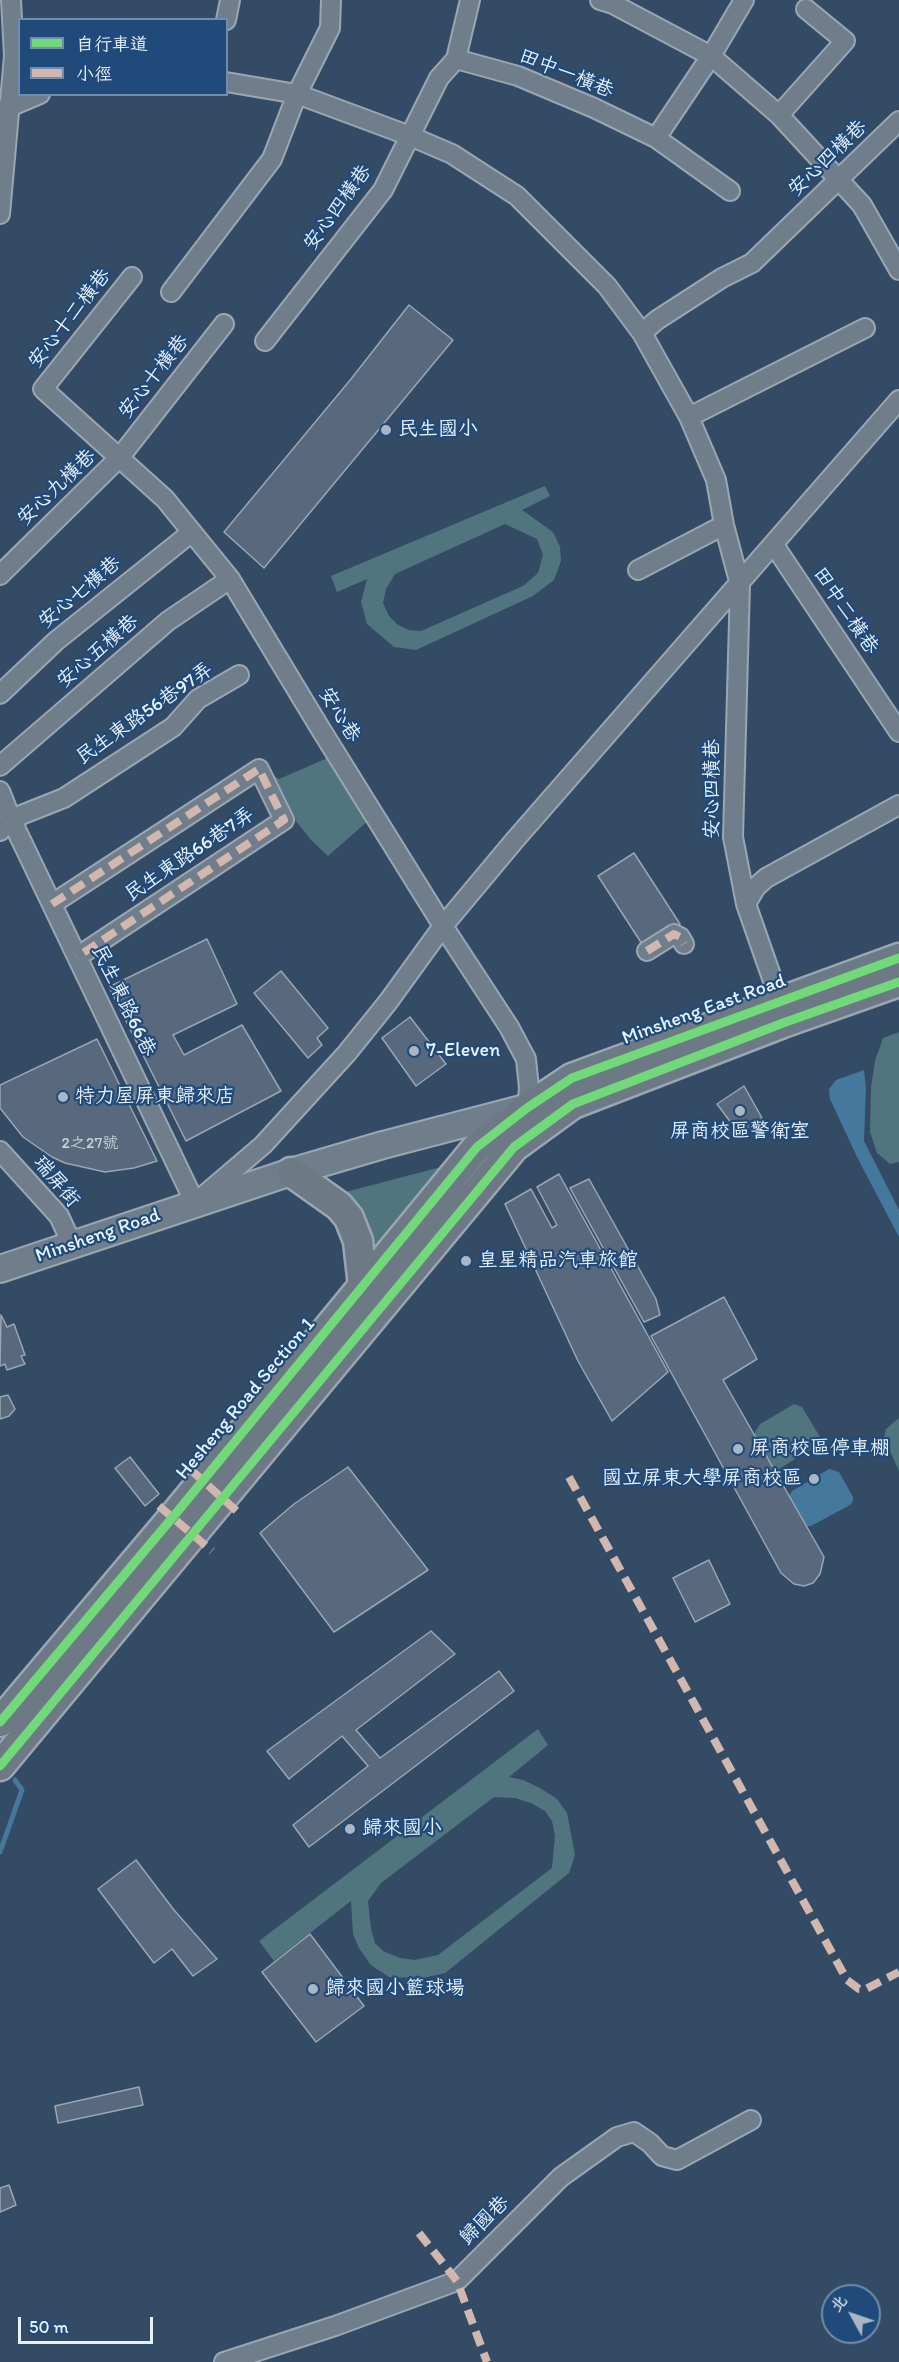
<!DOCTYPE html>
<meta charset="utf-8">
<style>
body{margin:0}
#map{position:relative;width:899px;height:2362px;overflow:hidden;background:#344b65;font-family:Itim,"LXGW WenKai TC",sans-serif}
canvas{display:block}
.legend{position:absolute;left:18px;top:18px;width:210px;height:78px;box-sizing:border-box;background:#1f4a7a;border:2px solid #6f8dac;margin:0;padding:8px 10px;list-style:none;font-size:18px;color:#e8f1f8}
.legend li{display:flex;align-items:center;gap:12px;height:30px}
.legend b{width:30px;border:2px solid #6f8dac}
.north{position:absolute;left:821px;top:2284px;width:60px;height:60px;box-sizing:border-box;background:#1f4a7a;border:2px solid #6f8dac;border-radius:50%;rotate:310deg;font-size:16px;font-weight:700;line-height:24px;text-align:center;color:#e8f1f8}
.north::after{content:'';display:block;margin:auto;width:21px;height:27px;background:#a9b7c5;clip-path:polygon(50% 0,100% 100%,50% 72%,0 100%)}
.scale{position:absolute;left:18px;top:2317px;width:135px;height:27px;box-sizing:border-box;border:3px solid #e8f1f8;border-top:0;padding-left:8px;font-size:18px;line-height:21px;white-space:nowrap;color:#e8f1f8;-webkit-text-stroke:4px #1f4a7a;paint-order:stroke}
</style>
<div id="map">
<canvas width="899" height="2362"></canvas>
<ul class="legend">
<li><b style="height:8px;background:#71d979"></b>自行車道</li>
<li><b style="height:8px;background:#d1b7ad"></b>小徑</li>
</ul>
<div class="north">北</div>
<div class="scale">50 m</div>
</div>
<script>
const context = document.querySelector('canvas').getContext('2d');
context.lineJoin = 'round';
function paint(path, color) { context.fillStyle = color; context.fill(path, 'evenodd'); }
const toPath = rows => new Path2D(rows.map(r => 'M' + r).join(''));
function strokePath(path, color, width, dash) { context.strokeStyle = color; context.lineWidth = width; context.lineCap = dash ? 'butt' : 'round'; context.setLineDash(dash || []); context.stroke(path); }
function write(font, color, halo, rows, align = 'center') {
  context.font = font + ' Itim,"LXGW WenKai TC",sans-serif'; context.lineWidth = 4.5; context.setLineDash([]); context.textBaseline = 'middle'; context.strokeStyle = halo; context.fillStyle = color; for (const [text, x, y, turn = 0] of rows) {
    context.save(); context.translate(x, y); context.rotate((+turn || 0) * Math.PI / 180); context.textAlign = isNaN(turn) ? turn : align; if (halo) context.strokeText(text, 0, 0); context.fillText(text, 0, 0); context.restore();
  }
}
const green = toPath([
 [545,486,550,496,522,510,553,532,560,547,561,561,554,580,533,596,416,650,394,647,367,624,361,602,367,579,337,592,331,576],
 [505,524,537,539,543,555,538,573,523,586,421,631,409,630,398,625,389,616,383,603,386,589,395,574],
 [330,757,369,820,328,856,312,841,290,814,270,773,279,779],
 [899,1032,899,1162,890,1164,877,1153,870,1132,871,1087,875,1061,883,1038],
 [441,1167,375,1246,362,1220,334,1195],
 [794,1404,802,1407,820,1437,821,1443,779,1469,774,1469,754,1434,760,1424],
 [899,1418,899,1471,884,1438,886,1429],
 [538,1729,548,1745,509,1777,523,1780,540,1788,557,1799,567,1813,575,1855,569,1873,445,1973,423,1978,389,1977,371,1965,359,1948,353,1934,351,1901,274,1961,259,1941],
 [494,1797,515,1798,531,1803,545,1811,552,1821,555,1836,552,1868,438,1955,415,1960,400,1958,383,1951,375,1943,371,1929,368,1901,381,1883]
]);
const water = toPath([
 [864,1070,866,1088,864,1141,899,1210,899,1237,858,1159,830,1099,829,1089,836,1080],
 [829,1469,839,1472,853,1497,853,1501,850,1505,811,1526,806,1526,789,1496,792,1491]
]);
const stream = toPath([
 [0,1852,22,1790,15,1780]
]);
const building = toPath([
 [409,305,453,340,264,568,224,532,351,379,409,305],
 [634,853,680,924,644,947,598,876,634,853],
 [207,939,237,1004,173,1035,184,1055,242,1025,281,1091,186,1141,109,987,207,939],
 [281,971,328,1028,317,1038,322,1045,308,1058,254,993,281,971],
 [410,1017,446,1064,416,1086,382,1038,410,1017],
 [97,1039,157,1161,134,1168,105,1172,65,1163,52,1157,23,1137,0,1108,0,1085,97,1039],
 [744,1086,762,1118,745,1131,732,1124,717,1104,744,1086],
 [559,1174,668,1372,612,1421,578,1361,505,1204,531,1189,552,1228,557,1225,537,1187,559,1174],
 [589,1179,656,1299,660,1315,644,1322,570,1188,589,1179],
 [724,1297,757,1359,723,1380,824,1557,820,1574,813,1583,804,1586,794,1584,781,1573,651,1336,724,1297],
 [1,1315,7,1327,14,1324,25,1355,21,1356,25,1364,7,1370,5,1364,0,1366,1,1315],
 [8,1395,15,1409,9,1416,0,1419,0,1397,8,1395],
 [130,1457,159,1494,145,1506,115,1468,130,1457],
 [348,1467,428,1570,334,1632,260,1533,294,1504,348,1467],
 [709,1560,730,1604,695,1622,673,1578,709,1560],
 [431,1631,455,1654,356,1730,380,1758,499,1671,514,1691,309,1847,293,1825,368,1766,342,1736,289,1779,267,1751,431,1631],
 [136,1860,174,1910,217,1959,193,1976,172,1949,154,1963,98,1889,136,1860],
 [310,1934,364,2006,316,2042,262,1972,310,1934],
 [139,2087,143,2105,58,2123,55,2106,139,2087],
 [9,2185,16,2205,0,2212,0,2188,9,2185]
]);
const street = toPath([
 [600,0,613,4,711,56,779,115,862,205,899,270],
 [226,20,230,0],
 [456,59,518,76,594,108,656,138,730,191],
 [226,82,297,94,410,136,452,154,517,196,607,286,642,333,689,417,716,480,724,525,740,585,733,837,746,904,780,1001,781,1011],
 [2,110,40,94],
 [779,115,845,41,806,9],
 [656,138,711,56,744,0],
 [0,214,14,56,11,0],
 [132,277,43,389,165,499,230,579,320,728,443,926,509,1027,526,1059,529,1088,527,1108],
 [171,292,272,159,297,94,330,28,331,0],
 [642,333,657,320,722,278,752,263,899,121],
 [265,341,383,190,439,78,456,59,470,0],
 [689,417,865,328],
 [774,545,899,732],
 [638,570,724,525],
 [0,575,120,457,224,324],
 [0,694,56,641,192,532],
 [0,766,168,621,230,579],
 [0,791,11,819,195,1203,263,1145,347,1053,388,1002,443,926,514,841,899,400],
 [0,831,11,819,64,798,173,727,198,699,239,675],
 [52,904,259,769,284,820,77,957],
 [746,904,756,887,766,878,899,805],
 [647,951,674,934,680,937,684,944],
 [0,1151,59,1216,72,1244],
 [224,2362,335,2326,457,2281,561,2177,617,2137,634,2132,650,2143,662,2156,677,2160,751,2120]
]);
const secondary = toPath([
 [0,1269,291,1172,383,1145,525,1108]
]);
const primary = toPath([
 [291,1172,339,1206,349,1218,358,1241,363,1286],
 [0,1722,173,1517,477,1147,527,1108,572,1078,899,958],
 [0,1766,514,1147,573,1104,783,1023,899,982]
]);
const quiet = toPath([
 [52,904,259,769,284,820,77,957],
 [647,951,674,934,680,937,684,944],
 [191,1470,241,1515],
 [569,1477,847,1980,859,1989,866,1989,899,1972],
 [159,1506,212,1551],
 [419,2233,457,2281,487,2362]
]);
const cycleway = toPath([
 [0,1722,173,1517,477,1147,527,1108,572,1078,899,958],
 [0,1766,514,1147,573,1104,783,1023,899,982]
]);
const markers = [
 [386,430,6,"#a9b7c5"],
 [414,1051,6,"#a9b7c5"],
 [63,1097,6,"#a9b7c5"],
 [740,1111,6,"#a9b7c5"],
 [466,1261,6,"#a9b7c5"],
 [738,1449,6,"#a9b7c5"],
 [814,1479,6,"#a9b7c5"],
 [350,1829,6,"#a9b7c5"],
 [313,1989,6,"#a9b7c5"]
];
const numberNames = [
 ["2之27號",90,1144]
];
const streetNames = [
 ["田中一橫巷",566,74,22],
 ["安心四橫巷",828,159,-44],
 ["安心四橫巷",338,208,-54],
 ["安心十二橫巷",70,319,-52],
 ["安心十橫巷",154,377,-52],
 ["安心九橫巷",57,488,-44],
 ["安心七橫巷",80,593,-40],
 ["田中二橫巷",845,611,56],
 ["安心五橫巷",98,652,-41],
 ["民生東路56巷97弄",145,714,-35],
 ["安心巷",339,715,58],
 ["安心四橫巷",713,789,-90],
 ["民生東路66巷7弄",190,855,-34],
 ["民生東路66巷",123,1001,64],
 ["Minsheng East Road",704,1010,-20],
 ["瑞屏街",56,1182,50],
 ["Minsheng Road",98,1236,-19],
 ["Hesheng Road Section 1",246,1399,-50],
 ["歸國巷",485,2221,-45]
];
const poiNames = [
 ["民生國小",398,430],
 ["7-Eleven",426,1051],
 ["特力屋屏東歸來店",75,1097],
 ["屏商校區警衛室",740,1132,"center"],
 ["皇星精品汽車旅館",478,1261],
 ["屏商校區停車棚",750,1449],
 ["國立屏東大學屏商校區",802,1479,"right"],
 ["歸來國小",362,1829],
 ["歸來國小籃球場",325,1989]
];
paint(green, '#51757e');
paint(water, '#45789d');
strokePath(stream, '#45789d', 5);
paint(building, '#58687d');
strokePath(building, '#9aa6b3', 1.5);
strokePath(street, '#9aa6b3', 22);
strokePath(secondary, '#9aa6b3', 30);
strokePath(primary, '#9aa6b3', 33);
strokePath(street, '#707e8c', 18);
strokePath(secondary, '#707e8c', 26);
strokePath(primary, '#6d7a86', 28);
strokePath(quiet, '#d1b7ad', 8, [15, 8]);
strokePath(cycleway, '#71d979', 9);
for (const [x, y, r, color] of markers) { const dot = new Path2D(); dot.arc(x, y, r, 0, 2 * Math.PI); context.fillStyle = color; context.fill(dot); strokePath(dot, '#1f4a7a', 2); }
write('16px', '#c4cfd9', null, numberNames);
write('20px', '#e8f1f8', '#1f4a7a', streetNames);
write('20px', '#e8f1f8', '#1f4a7a', poiNames, 'left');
</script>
